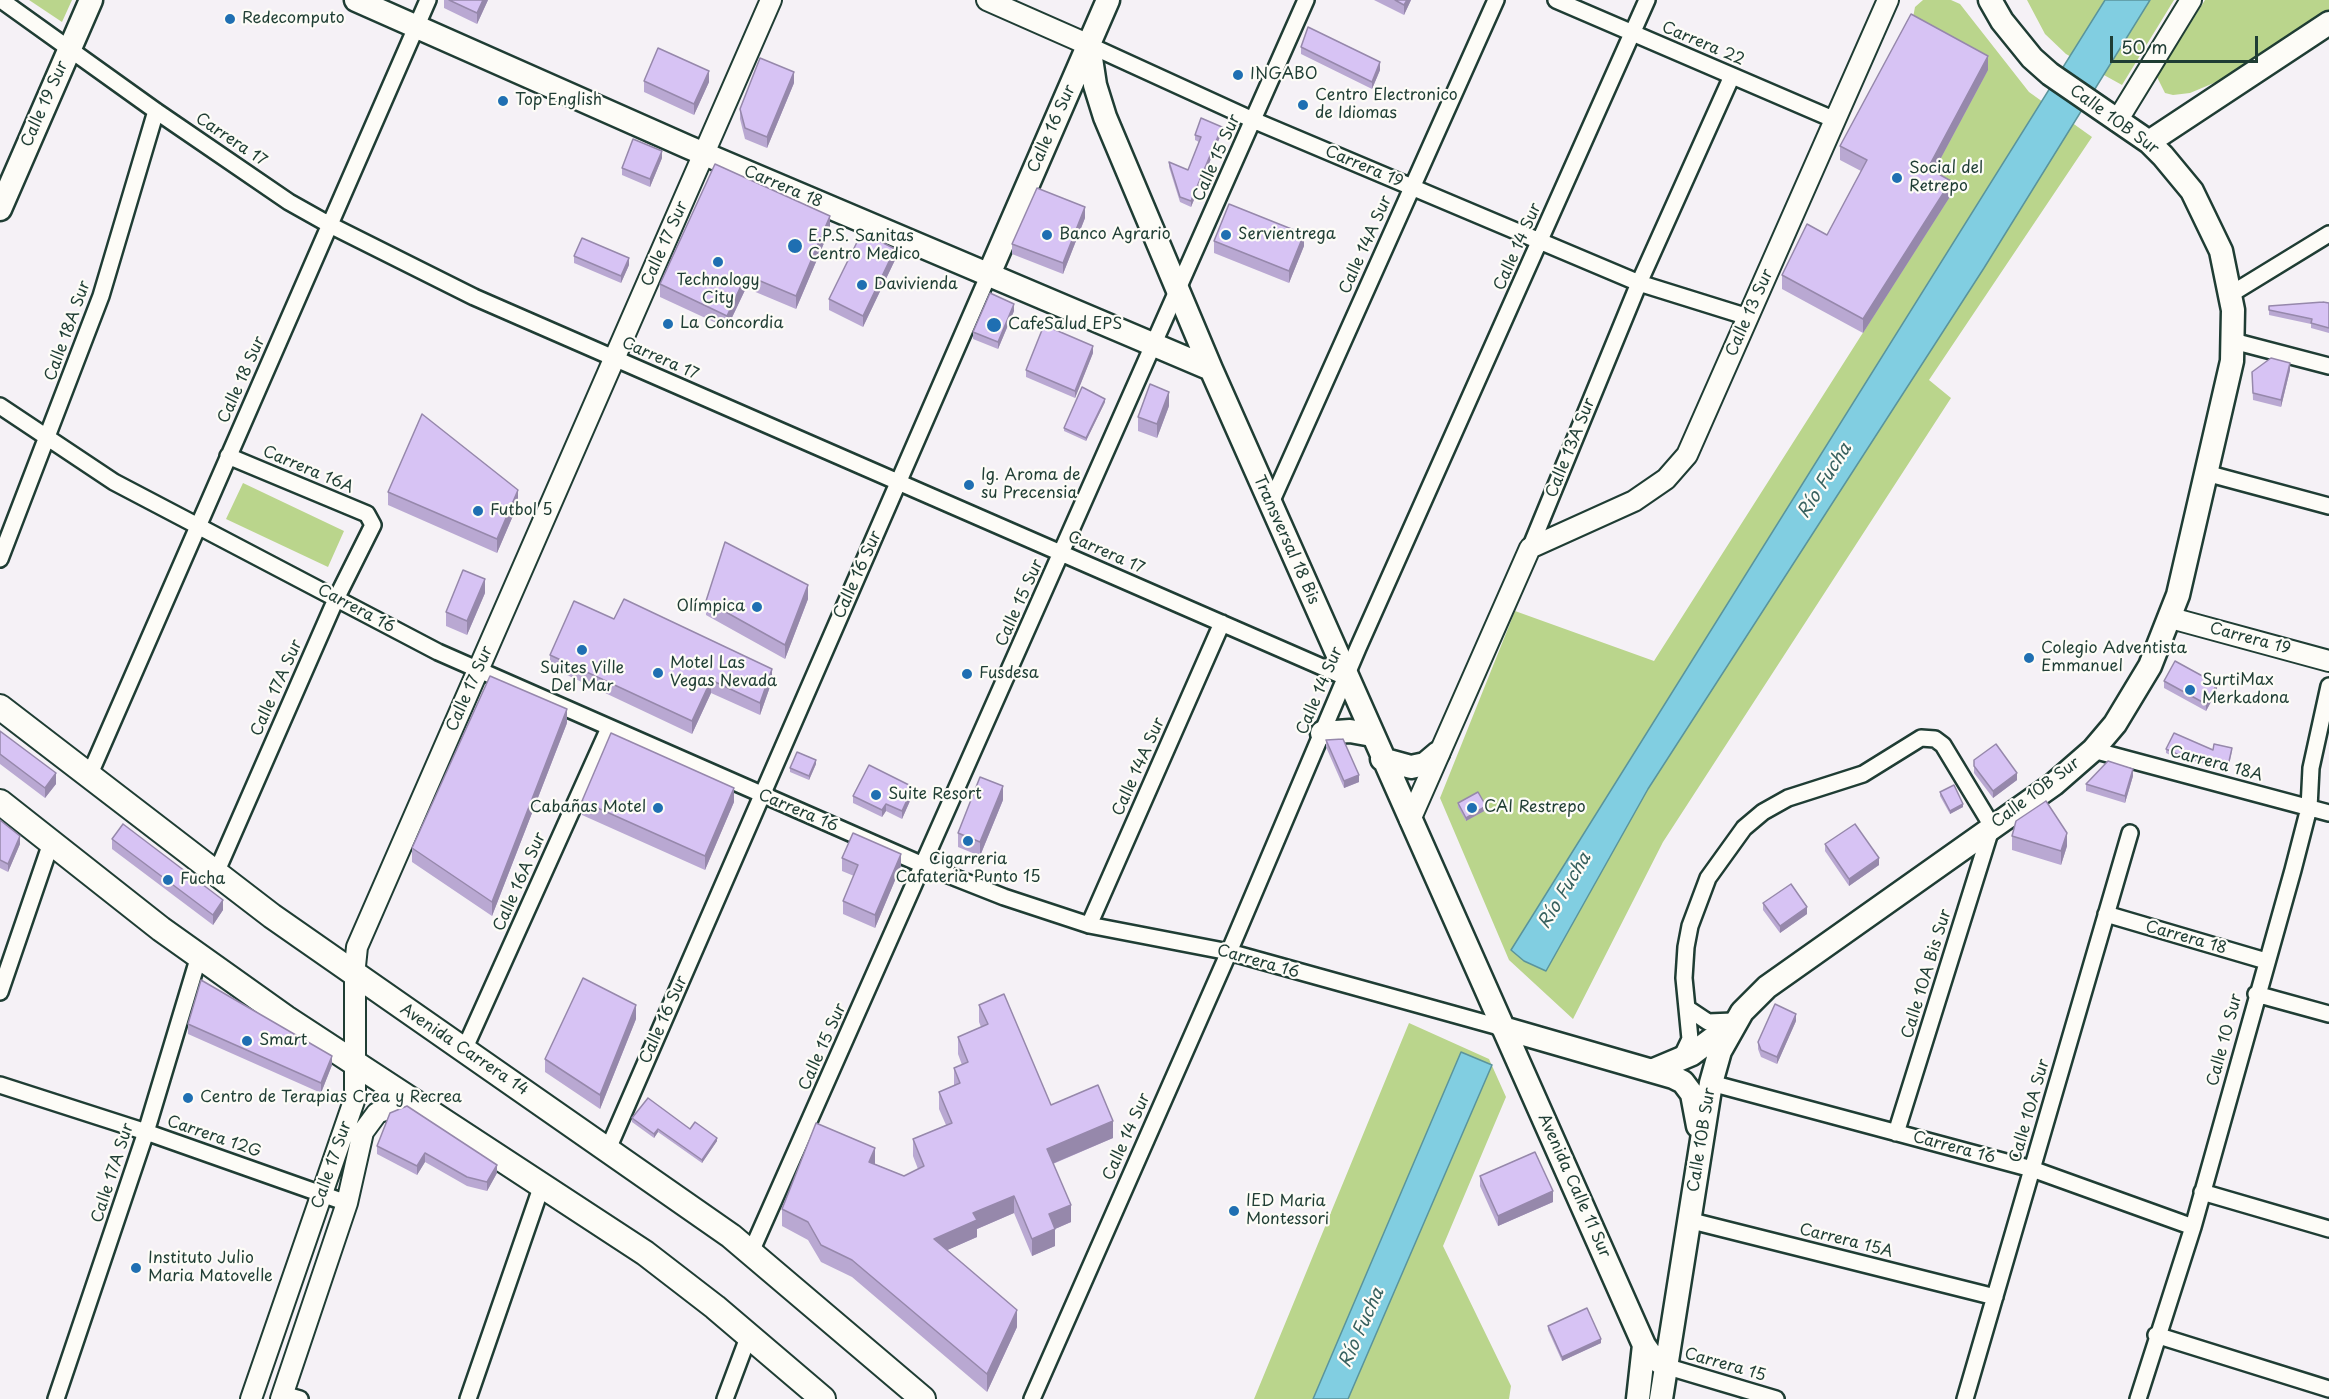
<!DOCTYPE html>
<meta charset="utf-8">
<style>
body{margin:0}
#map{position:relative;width:2329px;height:1399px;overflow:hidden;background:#f5f1f6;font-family:"Playpen Sans",sans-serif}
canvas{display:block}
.scale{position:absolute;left:2110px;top:36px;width:148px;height:27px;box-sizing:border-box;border:3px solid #1f3d34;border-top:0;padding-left:8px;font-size:18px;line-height:21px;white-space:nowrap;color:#1f3d34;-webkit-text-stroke:4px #fdfcf7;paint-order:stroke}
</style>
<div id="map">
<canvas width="2329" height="1399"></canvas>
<div class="scale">50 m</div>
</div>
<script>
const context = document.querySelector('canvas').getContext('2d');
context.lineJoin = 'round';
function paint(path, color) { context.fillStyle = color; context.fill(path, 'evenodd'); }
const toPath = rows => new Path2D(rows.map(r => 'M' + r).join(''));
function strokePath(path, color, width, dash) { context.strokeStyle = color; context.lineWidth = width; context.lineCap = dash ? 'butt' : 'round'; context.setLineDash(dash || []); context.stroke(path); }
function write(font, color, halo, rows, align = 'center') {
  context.font = font + ' "Playpen Sans",sans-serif'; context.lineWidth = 4.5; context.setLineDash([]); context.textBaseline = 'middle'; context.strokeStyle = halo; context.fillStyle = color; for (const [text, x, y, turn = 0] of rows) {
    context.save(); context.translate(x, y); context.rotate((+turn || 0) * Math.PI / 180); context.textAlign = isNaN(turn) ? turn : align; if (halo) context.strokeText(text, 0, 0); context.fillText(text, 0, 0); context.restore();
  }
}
const green = toPath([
 [29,0,72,0,62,22],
 [1923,0,1951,0,1960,4,2029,92,2092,137,1929,380,1951,398,1663,842,1573,1019,1509,960,1440,798,1515,611,1654,661,1871,320,1928,182,1911,28,1915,7],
 [2027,0,2174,0,2122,85,2066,54,2045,34],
 [2205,0,2329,0,2329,10,2221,80,2190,93,2173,95,2165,93,2157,77],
 [243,483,344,531,328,567,226,519],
 [1409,1023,1489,1059,1506,1097,1443,1246,1511,1386,1509,1399,1254,1399]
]);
const water = toPath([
 [2105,0,2150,0,1984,268,1648,789,1546,971,1524,961,1511,950,2105,0],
 [1461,1052,1492,1065,1348,1399,1313,1399,1461,1052]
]);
const minor = toPath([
 [1,0,156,111,289,202,330,225,474,297,1345,677],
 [1556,0,1835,120],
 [1089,45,1253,120,1639,283,1748,317],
 [2231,294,2329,234],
 [2233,341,2329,366],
 [0,406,114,482,438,652,923,865,1004,897,1089,925,1229,952,1503,1028],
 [2206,473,2329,506],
 [1270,505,1496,0],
 [1530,548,1639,283,1732,76],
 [0,559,101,296,156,111],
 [2093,750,2329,813],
 [89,776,428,0],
 [216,873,336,599,373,525,367,514,228,456],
 [2106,914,2266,961],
 [1089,925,1222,623],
 [0,992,51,843],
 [2256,994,2329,1014],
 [1687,1008,1708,1022,1733,1021],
 [464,1050,609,728],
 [1680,1060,1690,1039,1684,978,1686,947,1690,926,1708,878,1744,828,1763,812,1788,798,1863,774,1921,738,1935,739,1943,745,1992,826,1896,1133],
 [1711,1083,2032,1169,2193,1227],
 [0,1085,146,1132,347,1203],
 [608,1149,989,274],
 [2202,1192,2329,1229],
 [1688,1220,1995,1297],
 [751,1252,1306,0],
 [2156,1335,2329,1389],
 [1665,1366,1776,1399],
 [283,1394,300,1399],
 [56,1399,146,1132,199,956],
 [468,1399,542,1185],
 [725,1399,749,1335],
 [1032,1399,1229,952,1358,648,1647,0],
 [1965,1399,2130,833],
 [2138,1399,2193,1227,2293,870,2309,808,2311,768,2329,686]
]);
const tertiary = toPath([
 [987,0,1089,45],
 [2117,121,2191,0],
 [2171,618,2329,661],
 [1410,820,1530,548,1634,501,1666,479,1687,455,1888,0],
 [251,1399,355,1098,355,966,357,947,771,0],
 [281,1399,347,1203,363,1132,377,1113,412,1100]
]);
const secondary = toPath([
 [356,0,688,147,1211,369],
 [1089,45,1095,85,1105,117,1211,369,1644,1345,1651,1355,1665,1366],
 [2149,142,2329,23],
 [0,209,91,0],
 [989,274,1108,0],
 [1322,733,1350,731,1372,735],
 [1382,759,1411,767,1425,764,1438,753],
 [1503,1028,1673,1077,1683,1082,1692,1094,1698,1126],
 [1654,1070,1692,1054,1728,1027],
 [1638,1399,1644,1345],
 [1661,1399,1711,1083,1720,1051,1742,1012,1767,987,2054,784,2093,750,2115,724,2150,666,2178,595,2232,361,2233,310,2221,251,2192,191,2163,156,2149,142,2050,74,2032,58,2002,21,1990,0]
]);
const primary = toPath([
 [0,707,272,916,731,1236,923,1399],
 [0,802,161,929,286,1018,645,1253,715,1307,823,1399]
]);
const wall = toPath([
 [444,0,488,0,477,24,444,8],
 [1374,0,1411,0,1404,15],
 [1301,47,1380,70,1372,89,1301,54],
 [1988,70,1934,171,1951,195,1863,333,1782,289,1782,275,1827,235,1861,171,1840,160,1840,146],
 [644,81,709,82,694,115,644,92],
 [794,83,767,148,745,139,740,119,740,109],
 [1222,132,1191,207,1180,202,1169,167,1169,162,1188,170,1199,142,1195,140,1195,135],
 [662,158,650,187,622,175,622,168],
 [1085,218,1063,274,1012,254,1012,244],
 [830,229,796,309,746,288,727,328,660,297,660,284],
 [1214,241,1304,246,1289,283,1214,253],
 [574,256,629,265,621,283,574,263],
 [895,260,863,327,829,310,829,299],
 [2329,303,2329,333,2311,328,2311,324,2269,315,2269,306],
 [1014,311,998,349,973,339,973,332],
 [1093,353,1075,398,1026,377,1026,370],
 [2290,370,2281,407,2253,400,2252,372],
 [1105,402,1086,441,1064,431,1064,428],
 [1169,406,1157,438,1138,431,1138,417],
 [388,492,518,504,497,553,388,505],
 [485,593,467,635,446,626,446,612],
 [808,599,785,659,706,615,706,601],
 [614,619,772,681,760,715,711,693,692,734,550,667,550,655],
 [2164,681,2217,691,2206,711,2164,688],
 [567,723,492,916,412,862,412,848],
 [0,731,56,784,45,798,0,764],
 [1326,740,1359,782,1344,788,1326,747],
 [2166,749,2213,750,2232,751,2228,769,2189,760,2188,763,2166,753],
 [1974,760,2017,780,1993,798,1974,773],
 [816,764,809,780,790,772,790,768],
 [2133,776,2125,803,2086,791,2086,784],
 [1940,792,1963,807,1950,814,1940,796],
 [913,794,902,819,886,811,882,817,853,803,853,796],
 [1003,800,980,856,958,847,958,833],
 [582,801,734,802,705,870,582,815],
 [1458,803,1486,810,1466,821,1458,807],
 [0,820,20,844,8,872,0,868],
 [2012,836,2067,846,2061,865,2012,850],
 [112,839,223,910,213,925,112,849],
 [1825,844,1879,865,1849,886,1825,851],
 [842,858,901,866,875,928,843,914,843,901,854,876,842,871],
 [1763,903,1807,914,1780,933,1763,910],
 [979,1005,1051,1105,1113,1138,1053,1164,1071,1222,1055,1229,1055,1246,1032,1256,1014,1213,977,1229,977,1237,947,1250,1017,1327,987,1392,852,1277,821,1262,808,1240,782,1226,782,1209,875,1164,904,1176,918,1169,913,1156,913,1139,946,1125,939,1109,939,1092,954,1086,954,1068,962,1065,958,1054,958,1037,981,1027,979,1022],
 [636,1019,600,1109,545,1072,545,1059],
 [1796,1021,1777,1064,1761,1057,1758,1049,1758,1042],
 [188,1024,332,1065,321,1093,188,1034],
 [390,1113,497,1173,487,1191,467,1186,425,1162,417,1175,377,1154,377,1146],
 [632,1118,717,1141,702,1163,658,1132,654,1138,632,1122],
 [1480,1176,1553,1202,1498,1226,1480,1186],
 [1548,1326,1601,1343,1562,1361,1548,1330]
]);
const shadedWall = toPath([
 [483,0,488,0,477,24,477,13],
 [1407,0,1411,0,1404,15,1404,5],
 [1988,56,1988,70,1928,182,1928,168],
 [1380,62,1380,70,1372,89,1372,82],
 [709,71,709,82,694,115,694,104],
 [794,72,794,83,767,148,767,137],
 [1222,127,1222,132,1191,207,1191,201],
 [662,151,662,158,650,187,650,179],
 [1951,181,1951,195,1863,333,1863,319],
 [1085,207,1085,218,1063,274,1063,263],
 [830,216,830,229,796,309,796,296],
 [1304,234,1304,246,1289,283,1289,271],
 [895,249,895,260,863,327,863,316],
 [629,258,629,265,621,283,621,276],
 [746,275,746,288,727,328,727,316],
 [1014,304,1014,311,998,349,998,342],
 [1093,346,1093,353,1075,398,1075,391],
 [2290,363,2290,370,2281,407,2281,400],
 [1169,392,1169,406,1157,438,1157,424],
 [1105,399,1105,402,1086,441,1086,438],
 [518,490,518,504,497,553,497,539],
 [485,579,485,593,467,635,467,621],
 [808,585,808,599,785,659,785,645],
 [772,669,772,681,760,715,760,703],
 [711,680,711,693,692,734,692,721],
 [2217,684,2217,691,2206,711,2206,704],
 [567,709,567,723,492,916,492,902],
 [816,760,816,764,809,780,809,776],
 [2133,769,2133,776,2125,803,2125,796],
 [56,773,56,784,45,798,45,788],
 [2017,773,2017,780,1993,798,1993,791],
 [1359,775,1359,782,1344,788,1344,781],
 [1003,786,1003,800,980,856,980,842],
 [913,787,913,794,902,819,902,811],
 [734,788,734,802,705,870,705,856],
 [886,804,886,811,882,817,882,810],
 [1963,804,1963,807,1950,814,1950,811],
 [1486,806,1486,810,1466,821,1466,818],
 [2067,833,2067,846,2061,865,2061,851],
 [20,836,20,844,8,872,8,864],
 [901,854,901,866,875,928,875,915],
 [1879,858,1879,865,1849,886,1849,879],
 [223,900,223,910,213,925,213,915],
 [1807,907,1807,914,1780,933,1780,926],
 [636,1005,636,1019,600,1109,600,1095],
 [1796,1014,1796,1021,1777,1064,1777,1057],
 [332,1056,332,1065,321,1093,321,1083],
 [1113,1121,1113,1138,1047,1166,1047,1149],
 [658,1129,658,1132,654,1138,654,1134],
 [717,1138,717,1141,702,1163,702,1160],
 [875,1148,875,1165,869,1162],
 [425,1153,425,1162,417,1175,417,1166],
 [497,1165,497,1173,487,1191,487,1182],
 [1553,1191,1553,1202,1498,1226,1498,1216],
 [1014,1196,1014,1213,977,1229,977,1237,934,1256,934,1239,973,1213],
 [1071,1205,1071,1222,1055,1229,1055,1246,1032,1256,1032,1239,1049,1214],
 [1017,1310,1017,1327,987,1392,987,1374],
 [1601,1339,1601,1343,1562,1361,1562,1357]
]);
const building = toPath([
 [449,0,483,0,477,13,449,0],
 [1395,0,1407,0,1404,5,1395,0],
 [1911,14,1988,56,1928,168,1951,181,1863,319,1782,275,1807,224,1827,235,1867,160,1840,146,1911,14],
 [1308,27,1380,62,1372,82,1301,47,1308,27],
 [658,48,709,71,694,104,644,81,658,48],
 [760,58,794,72,767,137,745,128,740,109,760,58],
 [1201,118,1222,127,1191,201,1180,197,1169,162,1188,170,1201,137,1195,135,1201,118],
 [633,139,662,151,650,179,622,168,633,139],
 [715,164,830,216,796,296,746,275,727,316,660,284,715,164],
 [1037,188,1085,207,1063,263,1012,244,1037,188],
 [1229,204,1304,234,1289,271,1214,241,1229,204],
 [862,232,895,249,863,316,829,299,862,232],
 [582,238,629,258,621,276,574,256,582,238],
 [990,293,1014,304,998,342,973,332,990,293],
 [2323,302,2329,303,2329,328,2311,323,2312,319,2269,310,2269,306,2323,302],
 [1044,325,1093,346,1075,391,1026,370,1044,325],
 [2271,358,2290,363,2281,400,2253,393,2252,372,2271,358],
 [1150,384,1169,392,1157,424,1138,417,1150,384],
 [1082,387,1105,399,1086,438,1064,428,1082,387],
 [422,414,518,490,497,539,388,492,422,414],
 [725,542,808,585,785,645,706,601,725,542],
 [463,570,485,579,467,621,446,612,463,570],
 [624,599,772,669,760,703,711,680,692,721,550,655,574,601,614,619,624,599],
 [2175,661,2217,684,2206,704,2164,681,2175,661],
 [490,676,567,709,492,902,412,848,490,676],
 [0,731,56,773,45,788,0,754,0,731],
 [611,733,734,788,705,856,582,801,611,733],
 [2174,733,2213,750,2214,744,2232,748,2228,766,2189,756,2188,759,2166,749,2174,733],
 [1343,739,1359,775,1344,781,1326,740,1343,739],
 [1996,744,2017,773,1993,791,1974,766,1974,760,1996,744],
 [797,752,816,760,809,776,790,768,797,752],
 [2108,761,2133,769,2125,796,2086,784,2108,761],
 [869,765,913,787,902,811,886,804,882,810,853,796,869,765],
 [980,777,1003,786,980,842,958,833,980,777],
 [1954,785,1963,804,1950,811,1940,792,1954,785],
 [1478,792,1486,806,1466,818,1458,803,1478,792],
 [2046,801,2067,833,2061,851,2012,836,2016,821,2046,801],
 [0,820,20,836,8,864,0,860,0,820],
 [123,824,223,900,213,915,112,839,123,824],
 [1855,824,1879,858,1849,879,1825,844,1855,824],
 [853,833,901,854,875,915,843,901,858,865,842,858,853,833],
 [1791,884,1807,907,1780,926,1763,903,1791,884],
 [583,978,636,1005,600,1095,545,1059,583,978],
 [201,980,332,1056,321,1083,188,1024,201,980],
 [1004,994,1051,1105,1098,1085,1113,1121,1047,1149,1071,1205,1049,1214,1055,1229,1032,1239,1014,1196,973,1213,977,1220,934,1239,1017,1310,987,1374,852,1260,821,1245,808,1222,782,1209,816,1123,875,1148,869,1162,904,1176,924,1166,913,1139,952,1123,939,1092,960,1083,954,1068,968,1062,958,1037,988,1024,979,1005,1004,994],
 [1775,1004,1796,1014,1777,1057,1761,1050,1758,1042,1775,1004],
 [648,1098,690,1129,695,1122,717,1138,702,1160,658,1129,654,1134,632,1118,648,1098],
 [407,1106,497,1165,487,1182,467,1177,425,1153,417,1166,377,1146,390,1113,407,1106],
 [1535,1152,1553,1191,1498,1216,1480,1176,1535,1152],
 [1587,1308,1601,1339,1562,1357,1548,1326,1587,1308]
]);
const markers = [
 [230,19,6,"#1f6fb2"],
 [1238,75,6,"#1f6fb2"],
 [503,101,6,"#1f6fb2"],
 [1303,105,6,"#1f6fb2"],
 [1897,178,6,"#1f6fb2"],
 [1047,235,6,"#1f6fb2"],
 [1226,235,6,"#1f6fb2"],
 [795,246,8,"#1f6fb2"],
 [718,262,6,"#1f6fb2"],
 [862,285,6,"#1f6fb2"],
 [668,324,6,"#1f6fb2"],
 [994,325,8,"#1f6fb2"],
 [969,485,6,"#1f6fb2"],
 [478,511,6,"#1f6fb2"],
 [757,607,6,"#1f6fb2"],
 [582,650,6,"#1f6fb2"],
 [2029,658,6,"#1f6fb2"],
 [658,673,6,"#1f6fb2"],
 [967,674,6,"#1f6fb2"],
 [2190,690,6,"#1f6fb2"],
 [876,795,6,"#1f6fb2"],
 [658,808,6,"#1f6fb2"],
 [1472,808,6,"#1f6fb2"],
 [968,841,6,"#1f6fb2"],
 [168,880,6,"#1f6fb2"],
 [247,1041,6,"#1f6fb2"],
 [188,1098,6,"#1f6fb2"],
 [1234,1211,6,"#1f6fb2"],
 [136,1268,6,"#1f6fb2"]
];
const poiNames = [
 ["Redecomputo",242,19],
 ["INGABO",1250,75],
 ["Centro Electronico",1315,96],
 ["de Idiomas",1315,114],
 ["Top English",515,101],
 ["Social del",1909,169],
 ["Retrepo",1909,187],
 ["Banco Agrario",1059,235],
 ["Servientrega",1238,235],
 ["E.P.S. Sanitas",808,237],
 ["Centro Medico",808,255],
 ["Technology",718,281,"center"],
 ["City",718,299,"center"],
 ["Davivienda",874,285],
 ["La Concordia",680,324],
 ["CafeSalud EPS",1008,325],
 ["Ig. Aroma de",981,476],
 ["su Precensia",981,494],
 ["Futbol 5",490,511],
 ["Olímpica",745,607,"right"],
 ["Colegio Adventista",2041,649],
 ["Emmanuel",2041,667],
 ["Motel Las",670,664],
 ["Vegas Nevada",670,682],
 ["Suites Ville",582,669,"center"],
 ["Del Mar",582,687,"center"],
 ["Fusdesa",979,674],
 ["SurtiMax",2202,681],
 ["Merkadona",2202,699],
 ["Suite Resort",888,795],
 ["Cabañas Motel",646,808,"right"],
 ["CAI Restrepo",1484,808],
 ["Cigarreria",968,860,"center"],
 ["Cafateria Punto 15",968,878,"center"],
 ["Fucha",180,880],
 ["Smart",259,1041],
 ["Centro de Terapias Crea y Recrea",200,1098],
 ["IED Maria",1246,1202],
 ["Montessori",1246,1220],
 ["Instituto Julio",148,1259],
 ["Maria Matovelle",148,1277]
];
const streetNames = [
 ["Carrera 22",1703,44,23],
 ["Calle 19 Sur",45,104,-66],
 ["Calle 10B Sur",2114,120,36],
 ["Calle 16 Sur",1052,129,-66],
 ["Carrera 17",231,140,34],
 ["Calle 15 Sur",1217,158,-66],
 ["Carrera 19",1364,167,23],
 ["Carrera 18",783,187,23],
 ["Calle 17 Sur",665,244,-66],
 ["Calle 14A Sur",1366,245,-66],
 ["Calle 14 Sur",1518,247,-66],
 ["Calle 13 Sur",1750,313,-66],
 ["Calle 18A Sur",68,331,-70],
 ["Carrera 17",660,359,24],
 ["Calle 18 Sur",242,380,-66],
 ["Calle 13A Sur",1571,448,-68],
 ["Carrera 16A",308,470,23],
 ["Transversal 18 Bis",1286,540,66],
 ["Carrera 17",1106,553,24],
 ["Calle 16 Sur",858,575,-66],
 ["Calle 15 Sur",1020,603,-66],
 ["Carrera 16",356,609,28],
 ["Carrera 19",2250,639,15],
 ["Calle 17A Sur",277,688,-66],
 ["Calle 17 Sur",470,689,-66],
 ["Calle 14 Sur",1320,691,-67],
 ["Carrera 18A",2216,764,15],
 ["Calle 14A Sur",1139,767,-66],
 ["Calle 10B Sur",2036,793,-37],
 ["Carrera 16",798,811,23],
 ["Calle 16A Sur",520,882,-66],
 ["Carrera 18",2186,938,16],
 ["Carrera 16",1258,962,16],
 ["Calle 10A Bis Sur",1927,974,-73],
 ["Calle 16 Sur",664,1020,-66],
 ["Calle 10 Sur",2225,1040,-75],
 ["Calle 15 Sur",823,1047,-66],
 ["Avenida Carrera 14",464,1050,34],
 ["Calle 10A Sur",2030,1111,-74],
 ["Carrera 12G",214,1137,19],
 ["Calle 14 Sur",1127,1137,-66],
 ["Calle 10B Sur",1702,1140,-81],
 ["Carrera 16",1954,1148,15],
 ["Calle 17 Sur",332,1165,-71],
 ["Calle 17A Sur",113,1173,-72],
 ["Avenida Calle 11 Sur",1574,1186,66],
 ["Carrera 15A",1846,1241,14],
 ["Carrera 15",1725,1365,16]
];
const waterNames = [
 ["Río Fucha",1825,481,-58],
 ["Río Fucha",1565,891,-59],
 ["Río Fucha",1362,1328,-66]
];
paint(green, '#bad58c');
paint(water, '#81cee1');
strokePath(water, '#5a949c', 1.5);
strokePath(minor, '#1f3d34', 20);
strokePath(tertiary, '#1f3d34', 24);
strokePath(secondary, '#1f3d34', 27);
strokePath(primary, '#1f3d34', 28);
strokePath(minor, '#fdfcf7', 15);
strokePath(tertiary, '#fdfcf7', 20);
strokePath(secondary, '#fdfcf7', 22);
strokePath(primary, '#fdfcf7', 24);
paint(wall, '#b9a8d2');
paint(shadedWall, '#9688ab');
paint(building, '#d7c3f4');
strokePath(building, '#9688ab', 1.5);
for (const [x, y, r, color] of markers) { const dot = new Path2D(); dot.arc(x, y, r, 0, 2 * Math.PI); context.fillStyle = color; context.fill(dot); strokePath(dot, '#fdfcf7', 2); }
write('16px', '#1f3d34', '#fdfcf7', poiNames, 'left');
write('16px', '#1f3d34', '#fdfcf7', streetNames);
write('italic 18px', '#38615f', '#fdfcf7', waterNames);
</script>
